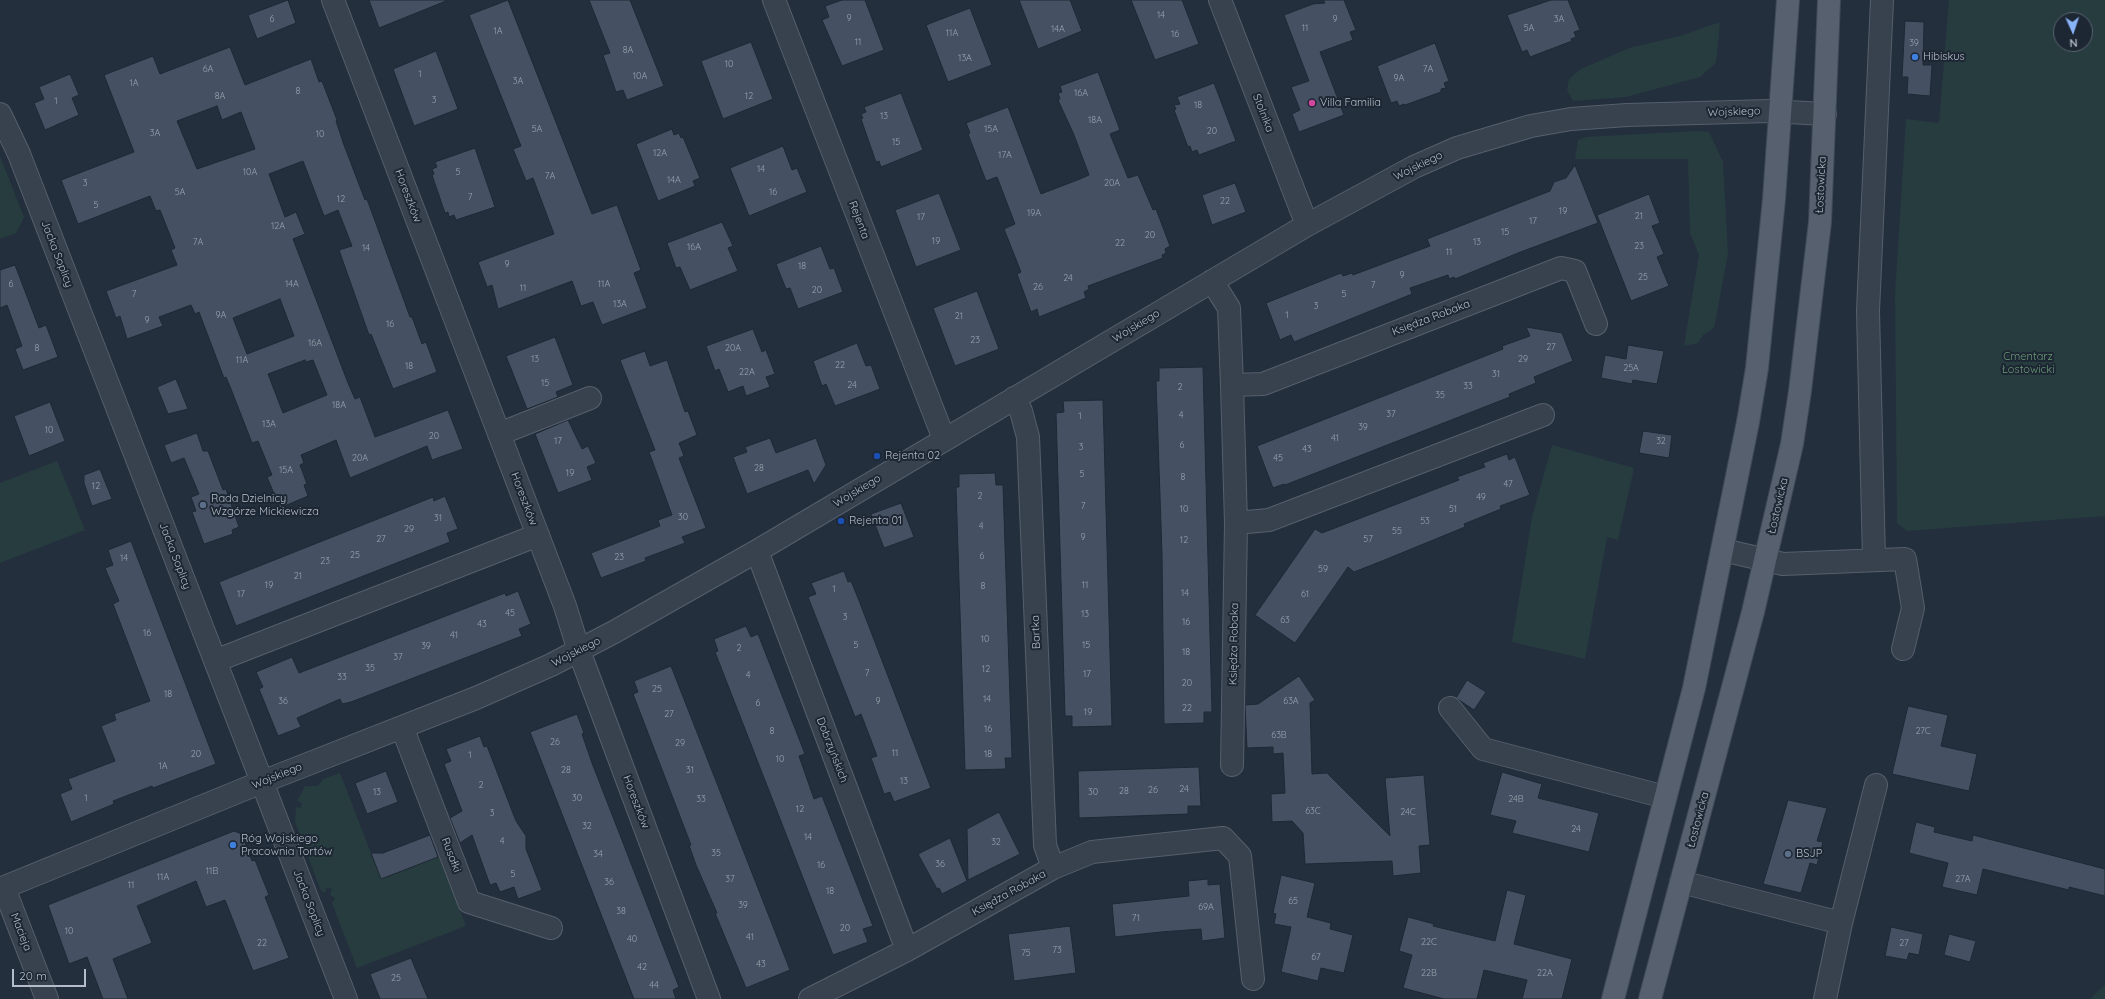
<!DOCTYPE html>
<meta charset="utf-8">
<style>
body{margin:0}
#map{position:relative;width:2105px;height:999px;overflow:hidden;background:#242f3e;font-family:Quicksand,sans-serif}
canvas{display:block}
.north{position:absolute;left:2053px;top:12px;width:40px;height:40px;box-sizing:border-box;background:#1d2633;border:1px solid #59626f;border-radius:50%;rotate:177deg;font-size:11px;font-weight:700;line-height:16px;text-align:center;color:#b4bcc9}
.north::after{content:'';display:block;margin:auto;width:14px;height:18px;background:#8ab4f8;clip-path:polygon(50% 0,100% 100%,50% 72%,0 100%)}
.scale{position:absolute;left:12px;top:969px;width:74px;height:18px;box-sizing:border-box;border:2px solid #b4bcc9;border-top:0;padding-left:5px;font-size:12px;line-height:14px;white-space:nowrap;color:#b4bcc9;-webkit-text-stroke:3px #1d2633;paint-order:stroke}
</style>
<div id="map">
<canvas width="2105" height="999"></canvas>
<div class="north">N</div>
<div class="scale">20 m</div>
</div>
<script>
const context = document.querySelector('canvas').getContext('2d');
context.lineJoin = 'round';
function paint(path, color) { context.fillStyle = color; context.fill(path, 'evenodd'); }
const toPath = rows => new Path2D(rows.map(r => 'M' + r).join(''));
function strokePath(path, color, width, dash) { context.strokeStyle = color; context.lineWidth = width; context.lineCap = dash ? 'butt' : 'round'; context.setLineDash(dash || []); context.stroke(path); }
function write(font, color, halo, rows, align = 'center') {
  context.font = font + ' Quicksand,sans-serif'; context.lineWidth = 4; context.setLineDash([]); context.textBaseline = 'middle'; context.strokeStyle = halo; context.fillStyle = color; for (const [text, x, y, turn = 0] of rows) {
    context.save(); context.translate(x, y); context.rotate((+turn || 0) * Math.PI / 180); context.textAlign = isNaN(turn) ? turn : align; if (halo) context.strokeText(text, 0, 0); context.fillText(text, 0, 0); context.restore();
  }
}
const green = toPath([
 [1949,0,2105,0,2105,516,1907,531,1897,523,1895,294,1906,119,1939,123],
 [2061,20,2085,20,2085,44,2061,44],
 [1720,22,1716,63,1700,77,1626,97,1573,101,1567,90,1569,79,1581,69,1629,48,1680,36],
 [1697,131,1709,132,1723,162,1728,254,1714,328,1703,335,1698,343,1684,346,1699,255,1690,233,1688,159,1575,159,1578,140,1586,137],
 [0,156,24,217,16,233,0,239],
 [1552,445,1634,468,1618,540,1607,537,1585,659,1512,642,1532,517],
 [57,461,85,530,0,563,0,483],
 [340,773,381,879,440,856,466,926,357,968,332,903,335,898,330,895,332,889,327,887,325,893,321,891,295,822,296,807,301,808,302,803,297,801,305,786,318,786,323,779],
 [2105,985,2105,999,2090,999]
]);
const building = toPath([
 [288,0,296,23,257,39,248,15,288,0],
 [369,0,446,0,446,1,379,28,369,0],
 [508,0,592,214,617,205,641,270,634,273,647,308,602,325,593,302,581,306,572,281,498,309,492,285,487,287,478,262,554,234,533,178,526,181,513,149,521,146,469,15,508,0],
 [589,0,630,0,664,86,627,100,623,90,616,92,603,55,610,53,589,0],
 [842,0,865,0,884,50,842,66,822,20,829,17,825,6,842,0],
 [1019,0,1070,0,1082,31,1038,49,1019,0],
 [1131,0,1182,0,1199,44,1155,60,1131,0],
 [1323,0,1344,0,1356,30,1350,32,1353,40,1320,52,1344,115,1299,132,1292,114,1300,110,1291,87,1309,81,1284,15,1313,4,1325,3,1323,0],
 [1551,0,1568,0,1580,30,1574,32,1576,37,1571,39,1572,41,1530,57,1527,50,1522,52,1507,15,1551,0],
 [970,8,992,65,948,82,926,25,970,8],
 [1905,21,1924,22,1923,65,1932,65,1930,96,1907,94,1908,77,1902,77,1905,21],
 [751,42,773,99,723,119,701,61,751,42],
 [1435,43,1449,81,1444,83,1446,88,1441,89,1441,92,1405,105,1404,104,1399,106,1397,101,1391,103,1377,66,1435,43],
 [230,47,245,85,311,59,319,82,322,81,337,120,336,121,344,145,365,200,367,199,410,317,412,317,422,344,426,342,437,372,393,389,371,334,369,335,339,250,352,246,338,210,324,216,303,161,269,174,285,217,296,212,305,234,293,239,348,383,355,399,360,397,375,437,448,410,463,449,432,460,427,446,350,478,336,440,301,455,304,463,300,465,307,484,304,485,308,496,280,508,267,477,272,475,258,441,252,443,231,389,226,377,224,378,199,312,195,314,191,305,159,317,163,326,127,339,120,316,116,318,106,291,177,265,171,250,175,248,160,210,156,211,150,196,78,224,61,180,134,152,104,75,153,56,160,74,230,47],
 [217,106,222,120,241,112,255,149,197,169,177,121,217,106],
 [280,299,294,336,247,354,233,318,280,299],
 [305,360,306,362,313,360,327,395,283,413,268,374,305,360],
 [436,51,458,109,414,126,393,69,436,51],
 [1098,72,1120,130,1110,134,1128,178,1138,175,1153,210,1156,209,1170,246,1165,249,1166,253,1162,255,1163,258,1088,286,1089,289,1084,292,1086,298,1039,317,1037,309,1031,312,1017,274,1021,272,1004,229,1015,224,997,177,986,181,968,134,970,133,966,123,1008,107,1041,194,1080,179,1089,175,1074,135,1058,100,1060,99,1058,93,1062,92,1060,86,1098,72],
 [70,74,79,95,72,98,79,115,45,130,34,103,44,99,39,87,70,74],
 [1214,83,1236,141,1199,155,1197,150,1192,152,1190,146,1188,147,1174,110,1176,109,1174,105,1180,104,1177,97,1214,83],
 [901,93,923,150,881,167,879,161,876,162,861,119,863,118,861,114,866,112,864,107,901,93],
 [672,129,674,135,679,133,681,138,683,137,700,178,693,181,695,186,658,201,636,144,672,129],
 [783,146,792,170,797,168,807,192,749,216,730,168,783,146],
 [475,148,495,207,456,220,454,215,449,217,448,212,445,213,432,175,434,174,432,169,437,167,435,162,475,148],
 [1575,165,1598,223,1518,253,1455,279,1454,277,1449,279,1448,275,1410,288,1412,294,1294,342,1291,335,1280,340,1266,303,1341,273,1343,276,1352,273,1353,275,1430,246,1427,239,1550,191,1554,182,1566,178,1575,165],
 [1235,183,1246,212,1212,225,1202,195,1235,183],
 [939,193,961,250,916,267,895,210,939,193],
 [1649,194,1660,223,1652,226,1664,254,1657,257,1669,286,1631,301,1597,215,1649,194],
 [722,222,733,246,728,248,738,271,690,290,680,267,676,268,667,243,722,222],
 [821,246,830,269,834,268,843,292,798,309,790,288,786,289,776,264,821,246],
 [15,265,39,328,46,325,58,357,23,370,15,349,22,346,7,305,0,308,0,270,15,265],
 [977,291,999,349,955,366,933,308,977,291],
 [1526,327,1562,333,1573,361,1534,377,1536,383,1509,394,1510,397,1285,485,1284,484,1273,488,1257,446,1503,349,1502,346,1530,336,1526,327],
 [753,329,762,352,766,350,775,374,766,377,770,387,746,396,743,386,728,392,719,369,715,371,706,346,753,329],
 [555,337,573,385,556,392,558,397,527,409,506,356,555,337],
 [857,343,866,366,871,365,880,389,835,406,826,384,822,386,813,361,857,343],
 [1628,345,1664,351,1657,384,1633,380,1632,384,1601,378,1605,355,1626,359,1628,345],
 [645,351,650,366,667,360,685,412,688,411,697,435,679,443,684,456,679,458,706,528,682,537,685,543,645,558,646,561,601,578,591,553,660,526,658,520,672,515,649,452,655,450,620,360,645,351],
 [1203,367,1212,712,1204,712,1204,723,1164,724,1162,554,1156,381,1159,381,1159,368,1203,367],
 [176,379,188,409,168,414,157,387,176,379],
 [1103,400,1112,726,1072,727,1072,716,1065,716,1056,413,1064,412,1063,401,1103,400],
 [50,402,65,441,29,456,14,416,50,402],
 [568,420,582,449,588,446,596,463,587,467,592,480,558,493,535,434,568,420],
 [1643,431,1672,435,1669,458,1639,453,1643,431],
 [197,433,203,451,208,451,223,490,226,489,239,527,232,530,233,534,204,544,192,512,196,511,191,497,199,494,184,458,171,463,164,445,197,433],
 [770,438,776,453,816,438,826,465,814,484,808,470,747,494,733,457,747,452,745,447,770,438],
 [1507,454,1509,460,1515,457,1530,495,1500,506,1501,509,1464,524,1465,527,1382,561,1354,572,1348,567,1295,643,1255,615,1315,529,1322,533,1459,480,1457,477,1485,467,1483,463,1507,454],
 [100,469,112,499,92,506,84,483,84,475,100,469],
 [995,473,996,485,1003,485,1012,758,1005,758,1006,769,965,770,956,487,959,487,959,474,995,473],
 [445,496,458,529,447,533,450,542,236,626,219,582,433,497,434,501,445,496],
 [901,503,914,537,884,548,871,514,901,503],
 [131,541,216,764,153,788,152,786,113,801,114,804,71,822,60,794,72,789,68,779,115,761,101,726,116,720,114,714,150,701,113,604,119,601,105,568,113,565,108,550,131,541],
 [844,571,848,582,851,581,858,598,931,788,894,802,890,792,884,794,871,758,877,756,861,714,855,717,808,597,816,594,811,583,844,571],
 [518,591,531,624,519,629,522,636,351,702,342,704,340,699,297,718,301,727,278,736,259,689,263,687,256,672,292,657,299,673,505,593,506,596,518,591],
 [746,626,751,637,758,634,805,754,799,756,814,799,822,796,873,926,863,929,868,942,833,955,715,652,718,651,714,639,746,626],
 [671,666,790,970,746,988,715,913,717,913,696,865,689,845,691,845,633,694,638,692,634,681,671,666],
 [1299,676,1315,700,1310,703,1312,774,1327,773,1390,836,1385,778,1424,775,1430,845,1419,846,1421,873,1393,876,1392,861,1305,864,1303,833,1292,821,1272,822,1271,794,1285,793,1283,753,1273,754,1273,747,1247,748,1245,705,1258,704,1299,676],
 [1467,680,1486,692,1474,710,1456,698,1467,680],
 [1908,706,1948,715,1941,746,1977,754,1969,791,1892,774,1908,706],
 [577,714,584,733,582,734,592,763,679,987,673,990,676,999,634,999,530,732,577,714],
 [480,736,484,747,487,746,516,821,526,836,526,849,542,890,518,899,514,887,500,892,496,883,490,885,472,835,460,843,450,818,462,811,444,764,451,761,446,749,480,736],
 [1199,767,1201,806,1188,806,1188,814,1079,818,1078,771,1199,767],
 [386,771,398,802,367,814,355,783,386,771],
 [1502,772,1542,784,1538,798,1599,813,1589,852,1512,833,1516,821,1490,815,1502,772],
 [1788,800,1827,808,1817,841,1823,842,1817,865,1810,863,1801,893,1763,884,1788,800],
 [999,812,1020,854,968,880,967,829,999,812],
 [1916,822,1935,827,1934,832,1972,841,1973,835,2105,869,2105,896,2069,887,2069,890,1983,869,1977,895,1942,887,1948,863,1909,853,1916,822],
 [234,831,242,834,252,861,255,860,269,895,265,897,289,958,253,971,225,900,206,907,196,881,137,906,152,943,113,959,128,999,103,999,87,957,69,964,48,905,234,831],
 [430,835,438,857,381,879,371,853,383,853,430,835],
 [950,838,967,881,942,894,939,888,937,889,918,854,950,838],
 [1281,875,1315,883,1307,917,1331,923,1330,929,1353,935,1344,973,1321,968,1318,981,1281,972,1291,927,1274,924,1276,914,1273,913,1281,875],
 [1208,879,1208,885,1220,884,1225,938,1202,941,1201,929,1161,932,1115,937,1112,904,1189,896,1188,881,1208,879],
 [1507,890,1526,895,1514,944,1572,959,1562,999,1522,999,1527,980,1484,970,1477,999,1444,999,1403,988,1412,955,1399,951,1408,917,1434,924,1433,926,1495,941,1507,890],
 [1070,926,1076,973,1014,981,1008,934,1070,926],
 [1891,927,1923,934,1919,955,1909,953,1907,960,1885,956,1891,927],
 [1949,934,1976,941,1970,962,1944,955,1949,934],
 [411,958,428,999,380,999,370,974,411,958]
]);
const minor = toPath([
 [333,0,565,606,579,651,709,999],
 [774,0,944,439],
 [1220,0,1307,225],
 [0,114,19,154,346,999],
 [1212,281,1229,308,1232,385,1236,523,1232,765],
 [1232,385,1263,384,1561,268,1575,271,1596,324],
 [1014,398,1021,411,1028,437,1045,845,1053,868],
 [499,434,590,398],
 [1236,523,1269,520,1543,415],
 [1723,550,1783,564,1905,559,1913,608,1903,649],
 [757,551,907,950],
 [1874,560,1868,311,1882,0],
 [215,661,538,535],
 [1450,708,1483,749,1665,797],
 [402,727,469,902,551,928],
 [1681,882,1841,923],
 [4,888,47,999],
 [0,889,262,782,476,698,551,665,614,632,757,551,1307,225,1414,167,1457,148,1531,126,1571,119,1627,115,1769,111,1825,114],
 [810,999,907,950,1053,868,1092,852,1223,838,1240,856,1253,979],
 [1825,999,1841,923,1876,785]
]);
const major = toPath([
 [1613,999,1694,688,1748,422,1757,368,1774,199,1788,0],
 [1650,999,1753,612,1792,444,1800,391,1820,222,1829,0]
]);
const markers = [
 [1915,57,4,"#3f7fe0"],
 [1312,103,4,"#d1479c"],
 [877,456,4,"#1a4fb4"],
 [203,505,4,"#5c6f8a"],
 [841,521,4,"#1a4fb4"],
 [233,845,4,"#3f7fe0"],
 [1788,854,4,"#5c6f8a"]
];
const numberNames = [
 ["14",1161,15],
 ["9",849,18],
 ["6",272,19],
 ["9",1335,19],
 ["3A",1559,19],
 ["11",1305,28],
 ["5A",1529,28],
 ["14A",1058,29],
 ["1A",498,31],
 ["11A",952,33],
 ["16",1175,34],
 ["11",858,42],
 ["39",1914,43],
 ["8A",628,50],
 ["13A",965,58],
 ["10",729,64],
 ["6A",208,69],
 ["7A",1428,69],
 ["1",420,74],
 ["10A",640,76],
 ["9A",1399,78],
 ["3A",518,81],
 ["1A",134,83],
 ["8",298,91],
 ["16A",1081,93],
 ["8A",220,96],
 ["12",749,96],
 ["3",434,100],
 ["1",56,101],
 ["18",1198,105],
 ["13",884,116],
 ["18A",1095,120],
 ["5A",537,129],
 ["15A",991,129],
 ["20",1212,131],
 ["3A",155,133],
 ["10",320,134],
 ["15",896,142],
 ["12A",660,153],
 ["17A",1005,155],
 ["14",761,169],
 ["10A",250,172],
 ["5",458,172],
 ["7A",550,176],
 ["14A",674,180],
 ["3",85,183],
 ["20A",1112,183],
 ["5A",180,192],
 ["16",773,192],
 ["7",470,197],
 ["12",341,199],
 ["22",1225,201],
 ["5",96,205],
 ["19",1563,211],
 ["19A",1034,213],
 ["21",1639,216],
 ["17",921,217],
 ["17",1533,221],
 ["12A",278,226],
 ["15",1505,232],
 ["20",1150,235],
 ["19",936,241],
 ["7A",198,242],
 ["13",1477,242],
 ["22",1120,243],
 ["23",1639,246],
 ["16A",694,247],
 ["14",366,248],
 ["11",1449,252],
 ["9",507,264],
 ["18",802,266],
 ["9",1402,275],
 ["25",1643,277],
 ["24",1068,278],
 ["6",11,284],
 ["14A",292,284],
 ["11A",604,284],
 ["7",1373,285],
 ["26",1038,287],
 ["11",523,288],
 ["20",817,290],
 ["7",134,294],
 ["5",1344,294],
 ["13A",620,304],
 ["3",1316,306],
 ["9A",221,315],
 ["1",1287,315],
 ["21",959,316],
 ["9",147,320],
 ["16",390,324],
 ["23",975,340],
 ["16A",315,343],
 ["27",1551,347],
 ["8",37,348],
 ["20A",733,348],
 ["13",535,359],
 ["29",1523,359],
 ["11A",242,360],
 ["22",840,365],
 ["18",409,366],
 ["25A",1631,368],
 ["22A",747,372],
 ["31",1496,374],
 ["15",545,383],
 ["24",852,385],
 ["33",1468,386],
 ["2",1180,387],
 ["35",1440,395],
 ["18A",339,405],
 ["37",1391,414],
 ["4",1181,415],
 ["1",1080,416],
 ["13A",269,424],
 ["39",1363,427],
 ["10",49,430],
 ["20",434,436],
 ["41",1335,438],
 ["17",558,441],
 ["32",1661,441],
 ["6",1182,445],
 ["3",1081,447],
 ["43",1307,449],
 ["20A",360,458],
 ["45",1278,458],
 ["28",759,468],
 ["15A",286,470],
 ["19",570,473],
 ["5",1082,474],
 ["8",1183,477],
 ["47",1508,484],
 ["12",96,486],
 ["2",980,496],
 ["49",1481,497],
 ["7",1083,506],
 ["10",1184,509],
 ["51",1453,509],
 ["30",683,517],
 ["31",438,518],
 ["53",1425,521],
 ["4",981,526],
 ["29",409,529],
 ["55",1397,531],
 ["9",1083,537],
 ["27",381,539],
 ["57",1368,539],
 ["12",1184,540],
 ["25",355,555],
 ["6",982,556],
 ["23",619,557],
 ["14",124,558],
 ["23",325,561],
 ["59",1323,569],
 ["21",298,576],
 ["19",269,585],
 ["11",1085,585],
 ["8",983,586],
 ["1",834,589],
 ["14",1185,593],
 ["17",241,594],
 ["61",1305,594],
 ["45",510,613],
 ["13",1085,614],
 ["3",845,617],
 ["63",1285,620],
 ["16",1186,622],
 ["43",482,624],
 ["16",147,633],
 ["41",454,635],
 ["10",985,639],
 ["5",856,645],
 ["15",1086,645],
 ["39",426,646],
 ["2",739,648],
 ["18",1186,652],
 ["37",398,657],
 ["35",370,668],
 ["12",986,669],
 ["7",867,673],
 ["17",1087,674],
 ["4",748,675],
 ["33",342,677],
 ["20",1187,683],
 ["25",657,689],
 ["18",168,694],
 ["14",987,699],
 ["36",283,701],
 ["9",878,701],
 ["63A",1291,701],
 ["6",758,703],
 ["22",1187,708],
 ["19",1088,712],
 ["27",669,714],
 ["16",988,729],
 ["8",772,731],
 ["27C",1923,731],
 ["63B",1279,735],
 ["26",555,742],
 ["29",680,743],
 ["11",895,753],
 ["20",196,754],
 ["18",988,754],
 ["1",470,755],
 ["10",780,759],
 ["1A",163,766],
 ["28",566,770],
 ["31",690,770],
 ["13",904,781],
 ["2",481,785],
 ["24",1184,789],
 ["26",1153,790],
 ["28",1124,791],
 ["13",377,792],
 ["30",1093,792],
 ["1",86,798],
 ["30",577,798],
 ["33",701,799],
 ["24B",1516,799],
 ["12",800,809],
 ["63C",1313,811],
 ["24C",1408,812],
 ["3",492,813],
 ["32",587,826],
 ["24",1576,829],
 ["14",808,837],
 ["4",502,841],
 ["32",996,842],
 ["35",716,853],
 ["34",598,854],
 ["36",940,864],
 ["16",821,865],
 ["11B",212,871],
 ["5",513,874],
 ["11A",163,877],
 ["37",730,879],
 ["27A",1963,879],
 ["36",609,882],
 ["11",131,885],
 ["18",830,891],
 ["65",1293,901],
 ["39",743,905],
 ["69A",1206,907],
 ["38",621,911],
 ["71",1136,918],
 ["20",845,928],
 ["10",69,931],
 ["41",750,937],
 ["40",632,939],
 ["22C",1429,942],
 ["22",262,943],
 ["27",1904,943],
 ["73",1057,950],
 ["75",1026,953],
 ["67",1316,957],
 ["43",761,964],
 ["42",642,967],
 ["22B",1429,973],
 ["22A",1545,973],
 ["25",396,978],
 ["44",654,985]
];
const poiNames = [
 ["Hibiskus",1923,57],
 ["Villa Familia",1320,103],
 ["Rejenta 02",885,456],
 ["Rada Dzielnicy",211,499],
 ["Wzgórze Mickiewicza",211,512],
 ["Rejenta 01",849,521],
 ["Róg Wojskiego",241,839],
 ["Pracownia Tortów",241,852],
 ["BSJP",1796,854]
];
const streetNames = [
 ["Wojskiego",1734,112,-2],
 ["Stolnika",1263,113,69],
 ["Wojskiego",1418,166,-26],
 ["Łostowicka",1821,185,-87],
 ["Horeszków",408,196,69],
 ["Rejenta",859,220,69],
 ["Jacka Soplicy",57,254,69],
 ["Księdza Robaka",1431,318,-21],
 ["Wojskiego",1136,326,-31],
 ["Wojskiego",857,491,-31],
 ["Horeszków",524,499,69],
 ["Łostowicka",1778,506,-77],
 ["Jacka Soplicy",175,556,69],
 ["Bartka",1036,632,-92],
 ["Księdza Robaka",1234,644,-89],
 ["Wojskiego",576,652,-27],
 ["Dobrzyńskich",832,750,69],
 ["Wojskiego",277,776,-22],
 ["Horeszków",636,802,69],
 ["Łostowicka",1698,820,-75],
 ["Rusałki",451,855,69],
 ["Księdza Robaka",1009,893,-29],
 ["Jacka Soplicy",309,903,69],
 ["Macieja",21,932,69]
];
const parkNames = [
 ["Cmentarz",2028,357],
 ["Łostowicki",2028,370]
];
paint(green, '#263c3f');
paint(building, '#455162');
strokePath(building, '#1f2835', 1);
strokePath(minor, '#565f6c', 24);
strokePath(major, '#414a57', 24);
strokePath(minor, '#38414e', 22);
strokePath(major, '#56606e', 22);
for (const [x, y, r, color] of markers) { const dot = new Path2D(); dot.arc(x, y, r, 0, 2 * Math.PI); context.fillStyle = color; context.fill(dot); strokePath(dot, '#1d2633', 1.5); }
write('9px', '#98a1af', null, numberNames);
write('11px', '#b4bcc9', '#1d2633', poiNames, 'left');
write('11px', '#b4bcc9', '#1d2633', streetNames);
write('11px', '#6b9a76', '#1d2633', parkNames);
</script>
